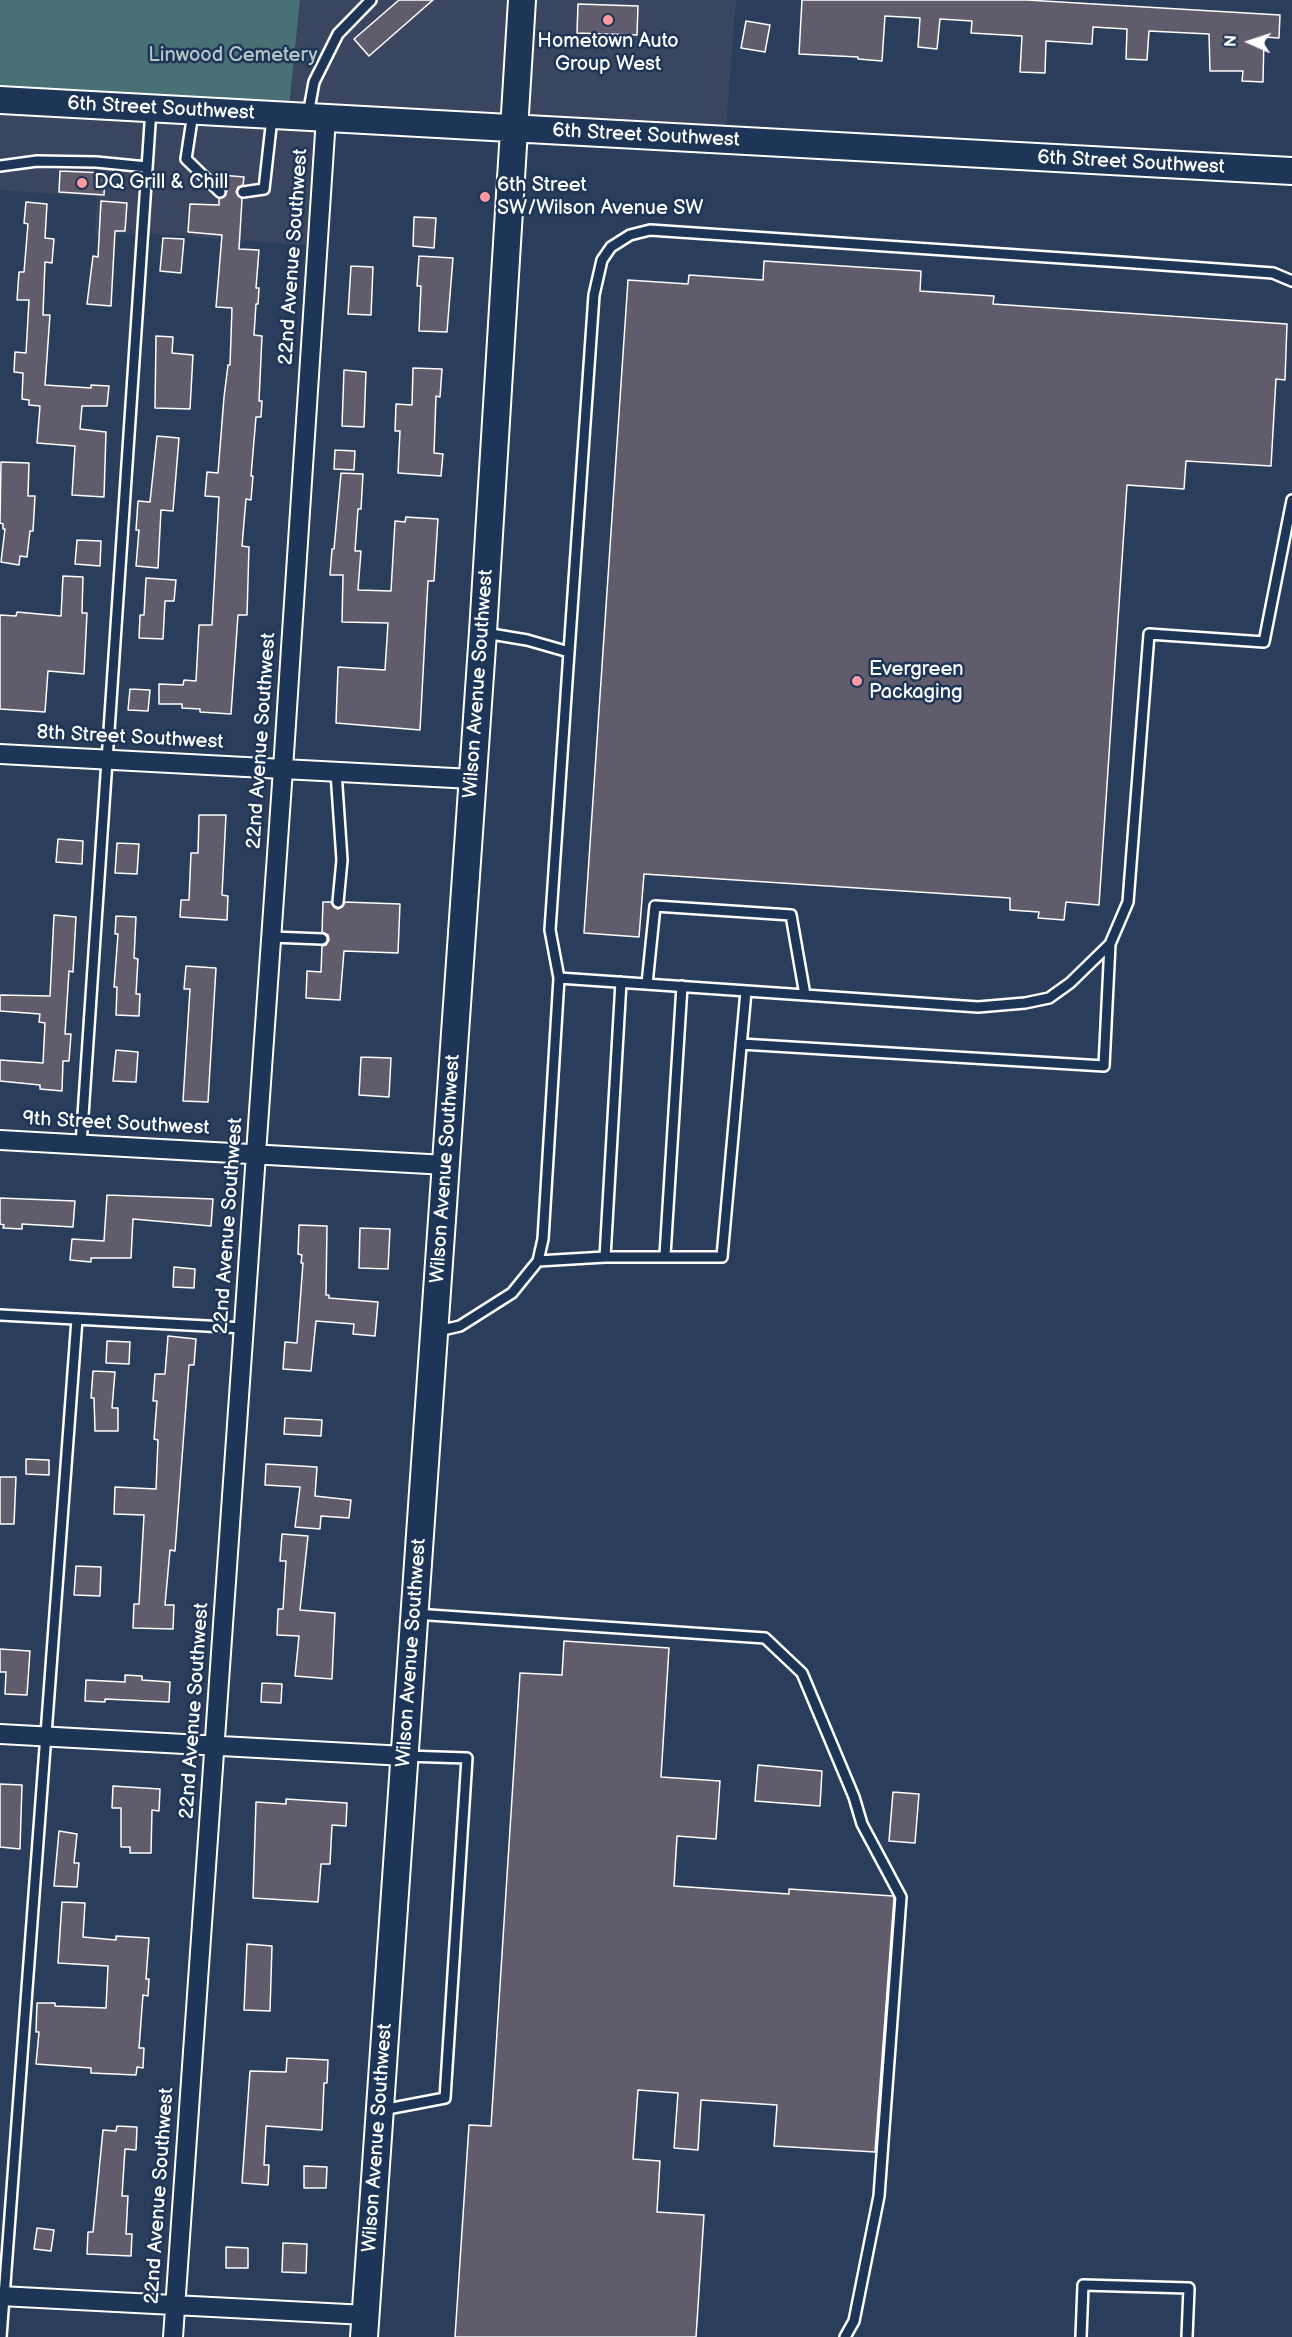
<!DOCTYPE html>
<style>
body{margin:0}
#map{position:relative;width:1292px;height:2337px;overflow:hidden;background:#2a3d5b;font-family:"Balsamiq Sans",sans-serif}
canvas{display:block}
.north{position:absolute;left:1220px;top:12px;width:60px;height:60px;-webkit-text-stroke:4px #1d3557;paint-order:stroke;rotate:273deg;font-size:16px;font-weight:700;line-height:24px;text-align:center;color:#fff}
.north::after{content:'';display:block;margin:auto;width:21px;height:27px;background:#fff;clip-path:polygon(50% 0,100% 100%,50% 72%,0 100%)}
</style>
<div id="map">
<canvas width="1292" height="2337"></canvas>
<div class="north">N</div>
</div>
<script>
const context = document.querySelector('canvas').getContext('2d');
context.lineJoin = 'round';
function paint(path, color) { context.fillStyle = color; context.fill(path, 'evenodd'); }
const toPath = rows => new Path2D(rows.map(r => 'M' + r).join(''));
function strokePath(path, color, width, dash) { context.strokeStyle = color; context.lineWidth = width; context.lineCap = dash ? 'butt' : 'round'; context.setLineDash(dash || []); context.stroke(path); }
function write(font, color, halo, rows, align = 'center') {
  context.font = font + ' "Balsamiq Sans",sans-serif'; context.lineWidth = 5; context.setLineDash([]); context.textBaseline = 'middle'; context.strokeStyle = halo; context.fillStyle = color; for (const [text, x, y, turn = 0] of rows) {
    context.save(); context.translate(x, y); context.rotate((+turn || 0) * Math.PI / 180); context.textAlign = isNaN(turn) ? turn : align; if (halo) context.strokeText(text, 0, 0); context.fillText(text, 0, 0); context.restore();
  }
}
const built = toPath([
 [300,0,736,0,725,140,326,118,318,246,143,233,95,235,97,197,0,190,0,100,287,116]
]);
const green = toPath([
 [0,0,300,0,288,116,0,100]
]);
const building = toPath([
 [399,0,433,0,369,56,354,39,399,0],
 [802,0,1027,0,1280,15,1279,38,1264,37,1263,82,1242,81,1243,71,1210,71,1209,34,1149,31,1147,60,1126,59,1127,29,1093,27,1092,44,1046,41,1045,73,1020,72,1022,36,971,33,972,21,940,19,937,49,918,47,920,18,885,16,882,61,858,59,858,57,799,54,802,0],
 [578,4,638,6,637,35,577,33,578,4],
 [746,21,770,25,765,52,741,48,746,21],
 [60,171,105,173,104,195,59,192,60,171],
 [221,175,244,177,243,185,238,187,236,192,242,199,239,249,259,250,256,288,259,288,258,304,256,304,254,335,262,336,259,401,262,401,261,417,256,417,251,476,253,476,251,500,246,499,242,546,249,547,247,615,238,615,231,714,200,712,200,709,182,708,182,704,159,704,159,684,183,685,184,680,196,681,199,625,212,625,219,497,205,496,207,472,218,473,224,397,228,365,230,365,232,308,216,307,222,235,188,232,190,204,219,205,219,199,225,196,227,191,220,183,221,175],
 [101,201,127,203,125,231,115,231,111,306,87,304,93,256,98,257,101,201],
 [26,202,47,204,45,238,54,239,52,263,45,262,43,315,50,315,45,385,91,388,91,385,109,386,107,406,82,406,80,429,106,432,104,497,72,495,75,446,37,443,40,406,29,405,29,400,22,399,23,373,14,372,15,352,26,353,29,300,17,300,19,272,24,272,28,224,24,223,26,202],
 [414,217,436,218,434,248,413,246,414,217],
 [163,238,184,239,181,273,160,271,163,238],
 [419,256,453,258,447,332,419,331,421,286,417,286,419,256],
 [764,261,921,271,920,291,994,296,993,304,1287,324,1285,380,1276,379,1271,466,1186,461,1184,489,1127,485,1099,905,1066,902,1064,920,1038,918,1039,912,1010,910,1010,898,644,874,639,937,584,933,628,280,688,284,689,275,763,280,764,261],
 [351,266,373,267,371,315,348,314,351,266],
 [156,336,173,337,172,353,193,355,190,409,155,408,156,336],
 [413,368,442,369,440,397,436,396,434,453,443,454,441,476,398,473,400,431,395,431,396,404,412,405,413,368],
 [344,370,366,372,364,427,342,426,344,370],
 [157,436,179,438,173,511,161,510,158,568,136,566,139,530,136,530,138,501,150,502,157,436],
 [335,450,355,451,354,470,334,469,335,450],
 [1,462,29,463,28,496,35,496,33,531,30,531,27,557,20,556,19,565,1,562,5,529,3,529,3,524,0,523,1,462],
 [341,473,363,474,361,509,358,509,355,551,361,551,358,590,391,591,395,521,405,522,406,517,438,519,434,581,428,581,420,730,336,723,338,667,385,670,388,623,342,622,343,575,330,575,332,549,334,549,341,473],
 [77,540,101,541,100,566,75,564,77,540],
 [63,576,83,577,82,613,87,613,84,674,48,671,45,712,0,709,0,615,16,616,17,612,61,616,63,576],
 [146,578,176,580,174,601,165,601,163,639,139,638,140,615,144,615,146,578],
 [130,689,150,690,148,711,128,710,130,689],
 [199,815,226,815,222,895,228,896,227,920,180,917,181,900,189,900,191,853,198,853,199,815],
 [58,839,83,841,82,864,56,862,58,839],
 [117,843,139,844,137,874,115,873,117,843],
 [323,902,331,902,334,907,338,909,343,906,345,902,400,904,398,953,344,951,340,1000,306,998,307,971,321,972,322,946,326,945,329,940,328,935,322,932,323,902],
 [54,915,76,917,73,972,69,971,65,1034,71,1034,69,1061,63,1061,62,1091,40,1089,40,1085,0,1081,0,1060,43,1063,45,1023,39,1022,40,1014,0,1011,0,995,50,996,54,915],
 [116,916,136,917,134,958,138,959,136,994,140,994,139,1016,116,1015,117,987,114,987,118,934,115,934,116,916],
 [186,966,216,968,208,1102,183,1101,190,989,184,989,186,966],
 [116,1050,138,1052,136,1082,113,1081,116,1050],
 [361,1057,391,1058,389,1097,359,1095,361,1057],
 [107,1195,213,1199,211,1226,133,1219,131,1258,91,1258,91,1262,70,1260,72,1239,104,1241,107,1195],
 [0,1198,75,1201,73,1227,22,1224,22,1229,3,1228,4,1225,0,1224,0,1198],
 [299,1225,327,1226,326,1295,329,1295,329,1298,378,1302,375,1336,353,1334,354,1324,316,1321,311,1371,283,1369,285,1342,297,1343,303,1263,301,1263,302,1255,298,1254,299,1225],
 [360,1228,390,1229,388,1269,359,1268,360,1228],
 [174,1267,195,1269,194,1288,173,1287,174,1267],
 [168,1336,196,1339,194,1365,189,1365,175,1551,170,1550,165,1605,174,1605,173,1629,133,1628,134,1604,139,1604,144,1515,114,1514,115,1487,156,1489,158,1440,154,1439,157,1401,153,1401,155,1374,165,1374,168,1336],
 [107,1341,130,1342,129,1364,106,1363,107,1341],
 [93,1371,115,1372,112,1408,118,1408,118,1431,95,1431,94,1398,91,1398,93,1371],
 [285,1418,322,1420,321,1436,284,1434,285,1418],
 [26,1459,49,1460,49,1475,26,1474,26,1459],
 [266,1464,317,1467,315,1496,351,1500,349,1518,321,1516,320,1529,295,1527,300,1487,265,1485,266,1464],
 [0,1477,16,1477,14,1524,0,1524,0,1477],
 [282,1534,308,1536,300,1610,335,1613,332,1679,295,1676,299,1636,277,1635,278,1609,283,1609,286,1561,280,1561,282,1534],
 [76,1566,101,1567,100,1596,74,1595,76,1566],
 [564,1641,669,1648,661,1777,720,1781,716,1839,677,1836,674,1886,789,1894,789,1889,893,1896,894,1898,875,2152,774,2146,777,2105,701,2100,698,2150,674,2148,678,2093,638,2090,633,2159,660,2161,657,2212,704,2215,696,2337,455,2337,469,2125,491,2126,520,1673,562,1675,564,1641],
 [0,1649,30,1651,27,1695,5,1694,6,1672,0,1672,0,1649],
 [125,1675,142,1676,142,1680,170,1682,169,1702,105,1699,105,1702,85,1701,86,1680,125,1682,125,1675],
 [262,1683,282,1684,281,1703,261,1702,262,1683],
 [758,1765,822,1771,820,1806,755,1801,758,1765],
 [0,1784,22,1785,20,1849,0,1847,0,1784],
 [113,1786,160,1789,159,1811,152,1810,151,1853,130,1853,130,1847,121,1847,121,1808,112,1808,113,1786],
 [893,1792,919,1794,915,1843,889,1841,893,1792],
 [286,1799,347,1803,346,1826,332,1825,330,1864,321,1864,318,1902,253,1898,256,1802,286,1804,286,1799],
 [59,1831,77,1834,74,1863,79,1863,77,1887,54,1886,59,1831],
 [62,1902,85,1903,83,1937,116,1940,116,1936,149,1938,146,1979,149,1979,148,1996,143,1995,139,2048,144,2048,143,2068,137,2067,136,2075,91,2073,91,2068,36,2064,39,2032,36,2032,37,2003,55,2003,55,2006,106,2008,108,1966,58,1963,62,1902],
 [247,1944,272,1946,270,2011,244,2010,247,1944],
 [287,2058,328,2060,327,2083,324,2083,322,2130,266,2126,264,2165,269,2165,268,2185,242,2183,250,2071,286,2072,287,2058],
 [117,2126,137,2127,136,2150,125,2149,122,2196,128,2196,126,2234,132,2234,131,2256,87,2254,88,2232,93,2232,103,2130,116,2131,117,2126],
 [304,2166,327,2167,326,2188,304,2188,304,2166],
 [37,2228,54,2230,51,2251,34,2249,37,2228],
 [283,2243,307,2244,306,2273,282,2272,283,2243],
 [226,2247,248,2248,248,2268,226,2268,226,2247]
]);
const service = toPath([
 [193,113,186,159,220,192],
 [308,115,314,82,338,34,371,0],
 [0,166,37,161,96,162,147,167],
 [243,192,264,189,272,118],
 [569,652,594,295,602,260,611,247,630,235,650,230,1121,262,1273,273,1292,281],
 [336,772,342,860,338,902],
 [272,937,322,939],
 [559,978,978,1007,1025,1003,1049,998,1070,983,1110,944,1128,902,1149,634,1264,642,1292,500],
 [647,984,655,906,791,915,805,995],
 [741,1044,1104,1066,1110,944],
 [81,1145,151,109],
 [665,1255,682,986],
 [605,1257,621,982],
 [538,1261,605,1257,722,1257,746,991],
 [0,1315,244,1328],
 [438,1331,460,1326,512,1293,538,1261,543,1239,559,978,550,930,569,652,527,640,485,633],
 [415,1614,765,1638,802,1673,854,1797,862,1824,901,1897,879,2196,854,2321,845,2337],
 [382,2110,445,2098,467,1758,405,1756],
 [1,2337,77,1319],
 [1081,2337,1083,2285,1189,2288,1187,2337]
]);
const minor = toPath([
 [0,754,472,779],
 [0,1140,446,1165],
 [0,1734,405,1756],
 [0,2296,366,2315],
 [173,2337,283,769,326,118]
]);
const secondary = toPath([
 [0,100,1292,171],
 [364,2337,483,632,522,0]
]);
const markers = [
 [608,20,6,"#ff9aa2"],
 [82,183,6,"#ff9aa2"],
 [485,197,6,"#ff9aa2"],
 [857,681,6,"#ff9aa2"]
];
const poiNames = [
 ["Hometown Auto",608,42,"center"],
 ["Group West",608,65,"center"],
 ["DQ Grill & Chill",94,183],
 ["6th Street",497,186],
 ["SW/Wilson Avenue SW",497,209],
 ["Evergreen",869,670],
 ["Packaging",869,693]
];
const parkNames = [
 ["Linwood Cemetery",233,56]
];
const streetNames = [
 ["6th Street Southwest",161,109,3],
 ["6th Street Southwest",646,136,3],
 ["6th Street Southwest",1131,163,3],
 ["22nd Avenue Southwest",294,257,-86],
 ["Wilson Avenue Southwest",479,684,-86],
 ["8th Street Southwest",130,738,3],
 ["22nd Avenue Southwest",262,741,-86],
 ["9th Street Southwest",116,1124,3],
 ["Wilson Avenue Southwest",446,1169,-86],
 ["22nd Avenue Southwest",229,1226,-86],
 ["Wilson Avenue Southwest",412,1653,-86],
 ["22nd Avenue Southwest",195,1711,-86],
 ["Wilson Avenue Southwest",378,2138,-86],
 ["22nd Avenue Southwest",160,2196,-86]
];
paint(built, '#3a4660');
paint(green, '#487176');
paint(building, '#605c6c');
strokePath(building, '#fff', 1.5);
strokePath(service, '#fff', 14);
strokePath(minor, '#fff', 22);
strokePath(secondary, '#fff', 30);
strokePath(service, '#1d3557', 9);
strokePath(minor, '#1d3557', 18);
strokePath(secondary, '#1d3557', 26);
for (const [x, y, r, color] of markers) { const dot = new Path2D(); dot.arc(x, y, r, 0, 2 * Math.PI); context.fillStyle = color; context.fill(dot); strokePath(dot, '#1d3557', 2); }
write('20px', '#fff', '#1d3557', poiNames, 'left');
write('20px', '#b6c6c8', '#1d3557', parkNames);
write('20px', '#fff', '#1d3557', streetNames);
</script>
